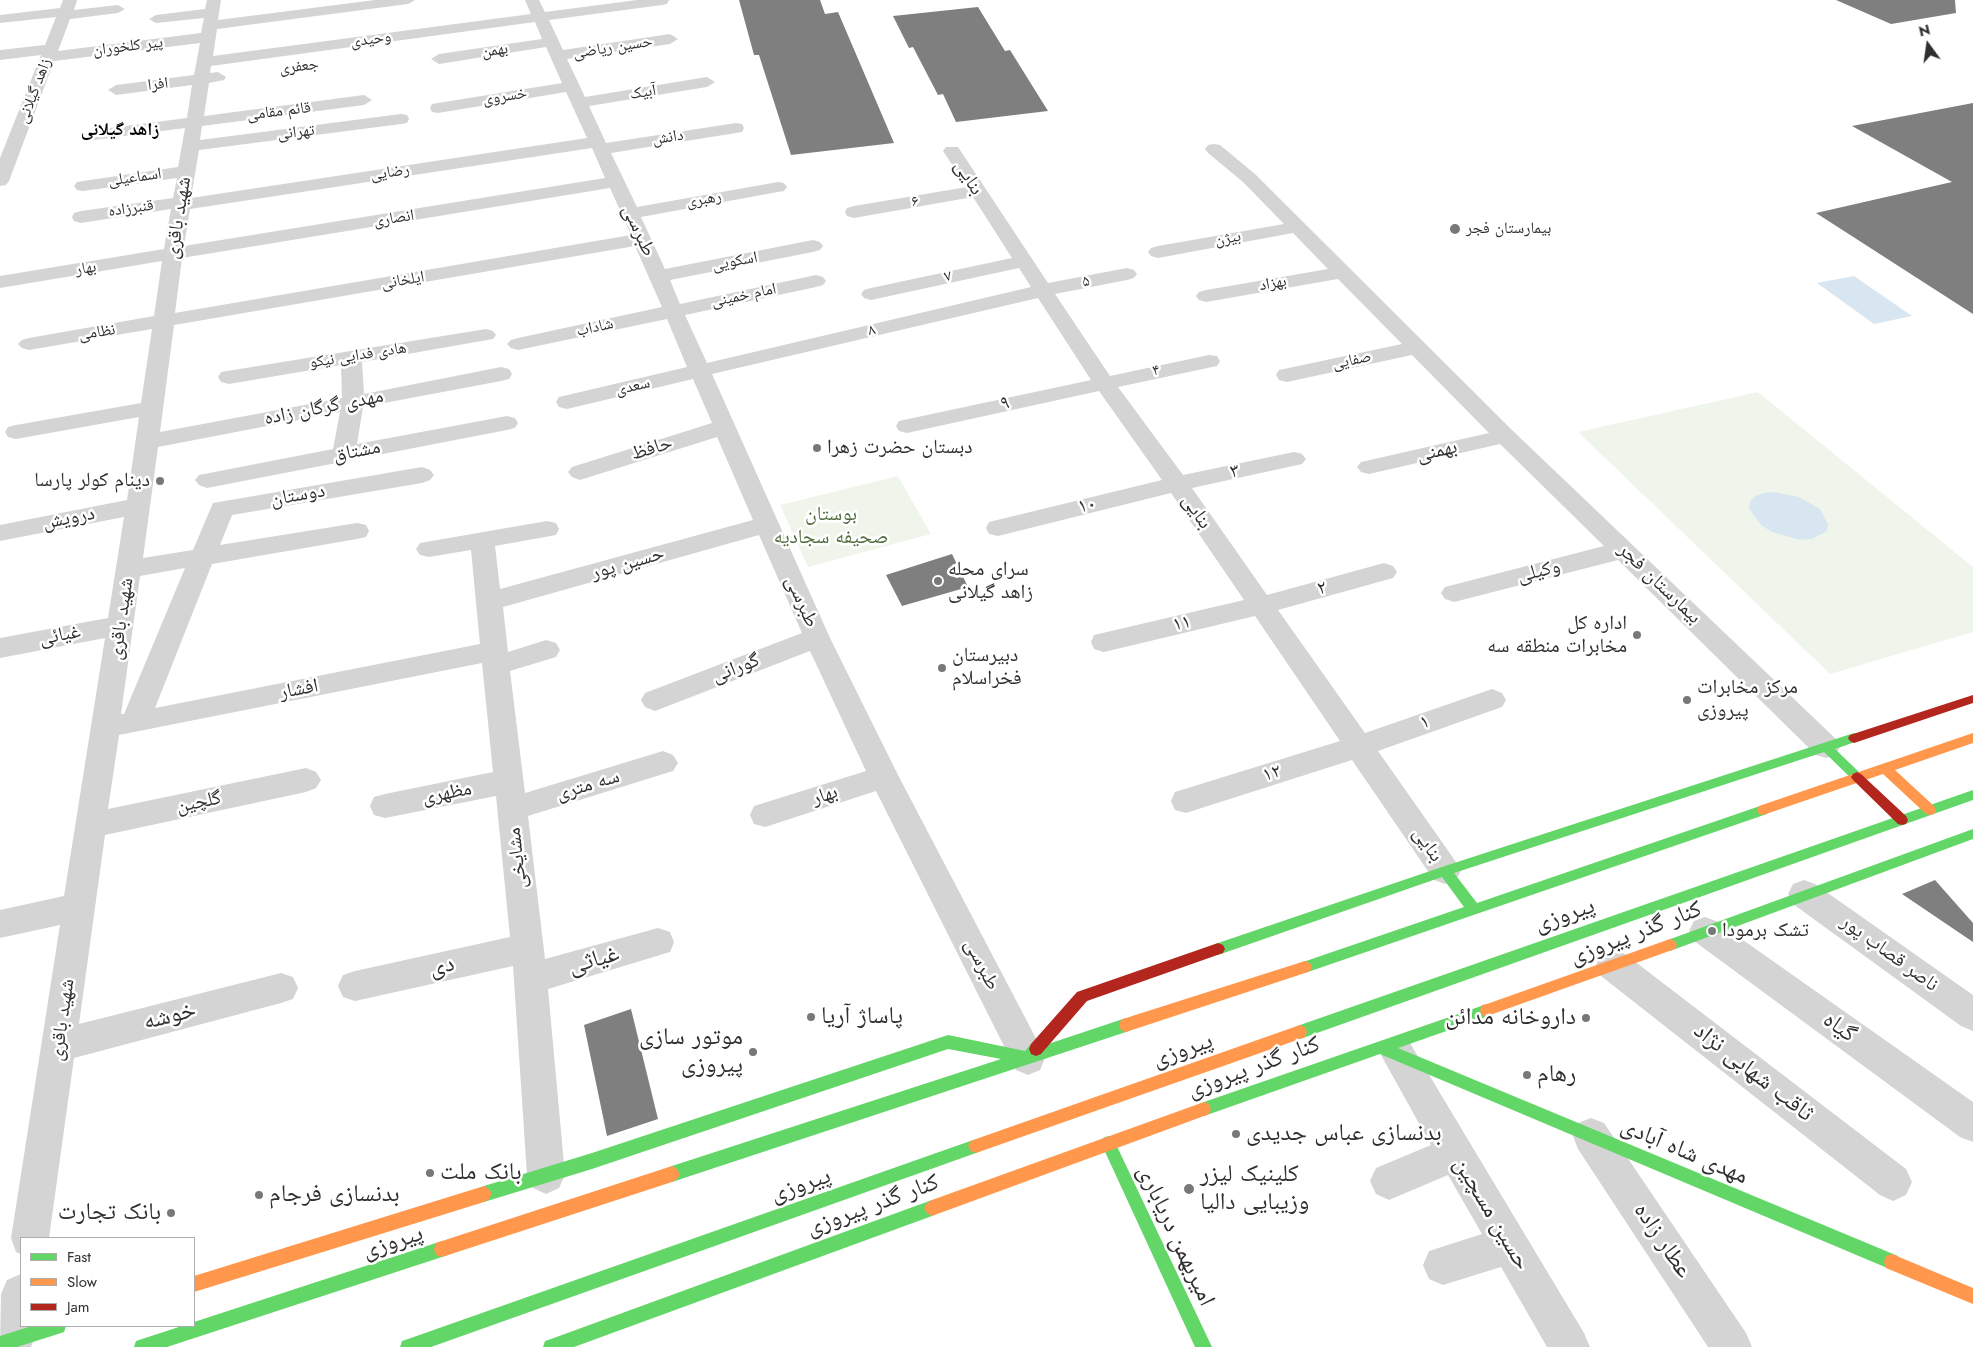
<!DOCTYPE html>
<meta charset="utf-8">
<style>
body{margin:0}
#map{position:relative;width:1973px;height:1347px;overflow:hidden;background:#fff;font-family:Jost,sans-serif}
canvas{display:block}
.legend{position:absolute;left:20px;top:1237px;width:175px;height:90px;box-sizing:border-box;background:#fff;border:1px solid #acacac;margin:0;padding:6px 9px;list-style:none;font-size:15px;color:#2f2f2f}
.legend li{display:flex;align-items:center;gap:10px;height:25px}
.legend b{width:25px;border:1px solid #acacac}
.north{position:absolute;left:1903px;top:20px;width:50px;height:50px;-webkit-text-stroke:4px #fff;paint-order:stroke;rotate:346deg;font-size:14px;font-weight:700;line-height:20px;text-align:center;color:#2f2f2f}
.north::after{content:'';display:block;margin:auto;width:18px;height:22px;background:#2f2f2f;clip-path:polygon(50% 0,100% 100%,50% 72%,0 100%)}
</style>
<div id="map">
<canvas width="1973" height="1347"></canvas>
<ul class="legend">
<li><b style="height:6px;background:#63d668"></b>Fast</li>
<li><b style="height:6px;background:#ff974d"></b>Slow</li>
<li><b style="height:6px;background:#b3261e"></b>Jam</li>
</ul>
<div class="north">N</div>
</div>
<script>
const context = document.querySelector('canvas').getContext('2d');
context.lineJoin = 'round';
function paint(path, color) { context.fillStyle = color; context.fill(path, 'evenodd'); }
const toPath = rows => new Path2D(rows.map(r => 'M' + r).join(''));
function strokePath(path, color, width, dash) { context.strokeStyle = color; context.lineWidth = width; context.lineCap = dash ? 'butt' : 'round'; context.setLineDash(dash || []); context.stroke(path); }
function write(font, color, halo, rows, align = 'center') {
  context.font = font + ' Jost,"Noto Naskh Arabic",sans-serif'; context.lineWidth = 5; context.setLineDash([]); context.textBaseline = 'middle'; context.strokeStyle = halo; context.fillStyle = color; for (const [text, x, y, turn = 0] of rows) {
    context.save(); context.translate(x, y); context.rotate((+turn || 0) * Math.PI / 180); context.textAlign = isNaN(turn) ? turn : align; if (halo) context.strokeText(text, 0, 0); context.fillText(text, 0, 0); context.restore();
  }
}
const green = toPath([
 [1758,392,1973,567,1973,632,1830,674,1578,432],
 [898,476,931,534,808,567,780,505]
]);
const water = toPath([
 [1854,276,1912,316,1874,324,1817,283],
 [1774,492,1799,497,1820,509,1828,524,1827,531,1812,539,1800,540,1772,532,1761,525,1749,509,1750,502,1755,496,1764,493]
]);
const building = toPath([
 [739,0,820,0,825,14,838,12,894,143,791,155,759,55,754,55],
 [1836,0,1955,0,1956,13,1891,24],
 [978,7,1005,51,1010,50,1048,111,956,122,943,94,938,95,913,47,909,48,893,16],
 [1973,103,1973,314,1816,213,1952,182,1852,126],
 [952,554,968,587,902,606,886,575],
 [1935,880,1973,923,1973,942,1902,894],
 [631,1009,658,1119,607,1136,584,1025]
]);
const street = toPath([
 [63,0,77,0,74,10,118,5,125,9,118,13,70,19,58,51,201,33,204,18,156,23,149,19,156,15,205,9,207,0,221,0,218,20,375,0,415,0,408,4,217,29,213,56,531,14,525,0,539,0,545,12,637,0,669,0,667,4,662,5,549,20,563,50,670,34,678,39,670,44,567,59,585,97,707,77,715,82,707,87,589,106,606,143,736,123,742,124,744,128,742,132,736,133,611,153,637,207,778,182,784,183,787,187,784,191,778,192,641,217,665,269,813,240,820,242,823,246,820,250,813,252,670,280,680,304,816,275,823,277,826,281,823,285,816,287,685,315,707,363,1031,287,1019,268,871,300,864,298,861,294,864,290,871,288,1012,258,973,197,854,218,847,216,845,212,847,208,854,206,967,187,943,151,946,147,958,147,1048,283,1127,268,1134,270,1137,274,1134,278,1127,280,1055,294,1110,376,1209,355,1217,356,1220,361,1217,366,1118,387,1183,475,1294,452,1302,454,1306,459,1302,464,1192,488,1267,595,1384,563,1393,566,1397,572,1393,578,1278,610,1365,733,1492,689,1502,693,1506,700,1502,707,1378,751,1456,862,1461,871,1456,880,1445,884,1434,880,1352,760,1186,813,1175,810,1171,801,1175,792,1340,741,1255,616,1104,652,1094,649,1091,642,1094,635,1244,600,1171,493,998,536,989,534,986,528,989,522,1162,480,1099,391,907,433,899,431,896,426,899,421,1091,380,1038,298,712,374,830,638,898,775,1040,1046,1045,1058,1040,1070,1028,1075,1016,1070,876,791,765,827,754,824,750,815,754,806,866,771,810,651,655,711,645,707,641,700,645,693,802,633,759,535,503,607,508,652,546,640,556,643,560,650,556,657,510,671,525,793,663,751,673,755,678,763,673,771,528,816,545,959,658,928,670,932,674,942,670,952,548,989,565,1175,559,1188,546,1194,533,1188,527,1175,513,966,355,1001,343,997,338,986,343,975,355,971,510,937,496,796,385,818,374,815,370,806,374,797,385,794,493,772,482,663,119,735,108,809,306,768,316,772,321,780,316,788,306,792,105,835,79,1024,281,973,293,977,298,988,293,999,281,1003,74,1058,49,1238,21,1238,21,1254,16,1252,11,1238,60,925,0,938,0,910,64,896,105,638,0,658,0,638,108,618,124,517,0,541,0,525,127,500,139,417,16,439,8,437,5,432,8,427,16,425,141,403,152,329,29,350,22,348,18,344,22,340,29,338,154,316,162,261,0,288,0,276,164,249,171,209,81,223,74,221,72,217,74,213,81,211,173,198,177,178,83,191,77,190,74,186,77,182,83,181,178,167,185,128,94,140,88,139,85,135,88,131,94,130,187,118,192,85,116,95,108,90,116,85,194,75,200,43,54,61,9,181,6,185,0,186,0,158,41,55,0,60,0,50,45,45,56,17,0,23,0,15,60,8,63,0],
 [535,22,542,39,439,54,431,59,439,64,546,47,562,83,438,103,432,104,430,108,432,112,438,113,566,92,587,138,191,198,199,150,401,124,407,123,409,119,407,115,401,114,200,140,202,126,364,105,372,100,364,95,204,116,209,83,224,80,226,77,218,72,210,73,211,66,535,22],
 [592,148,605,178,184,246,190,209,592,148],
 [610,188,631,235,175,313,182,258,610,188],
 [635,246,662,307,518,338,511,340,507,344,511,348,518,350,667,319,687,367,559,397,556,402,559,407,567,409,693,379,712,423,572,467,568,472,572,477,580,480,717,437,753,520,500,589,495,546,556,535,559,529,556,523,547,521,420,543,416,549,420,555,429,557,471,550,480,644,155,708,212,564,357,539,366,537,369,531,366,525,357,523,220,545,232,515,422,483,430,480,434,475,430,470,422,467,213,503,193,550,143,558,158,447,340,412,333,449,199,475,195,480,199,485,207,488,507,430,515,428,518,423,515,418,507,416,357,444,363,407,501,381,509,379,512,374,509,369,501,367,364,394,362,362,493,339,496,335,493,331,486,329,221,372,218,377,221,382,229,384,341,365,342,398,160,432,174,325,635,246],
 [185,568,124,714,121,714,140,576,185,568],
 [1214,144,1220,145,1255,174,1513,431,1836,739,1840,747,1836,755,1826,758,1816,755,1618,560,1454,602,1445,599,1441,593,1445,587,1604,546,1500,444,1369,474,1361,472,1357,467,1361,462,1489,433,1412,355,1287,382,1279,380,1276,375,1279,370,1402,344,1338,279,1206,302,1199,300,1196,296,1199,292,1206,290,1328,269,1293,233,1158,258,1151,256,1148,252,1151,248,1158,246,1284,224,1243,182,1208,153,1205,149,1208,145,1214,144],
 [1804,880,1815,884,1973,995,1973,1031,1961,1026,1793,904,1788,894,1793,884,1804,880],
 [1705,917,1716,921,1973,1102,1973,1142,1960,1137,1694,941,1689,931,1694,921,1705,917],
 [1613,950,1625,954,1906,1169,1912,1182,1906,1195,1893,1201,1880,1195,1601,976,1596,965,1601,954,1613,950],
 [1398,1039,1410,1043,1584,1333,1590,1347,1547,1347,1501,1267,1443,1285,1429,1279,1423,1265,1429,1251,1482,1234,1448,1175,1389,1200,1376,1194,1370,1181,1376,1168,1431,1145,1381,1055,1386,1043,1398,1039],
 [1591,1118,1604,1123,1746,1333,1752,1347,1708,1347,1578,1149,1573,1136,1578,1123,1591,1118],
 [21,1274,21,1326,36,1326,34,1339,31,1347,0,1347,1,1294,7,1280,21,1274]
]);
const fast = toPath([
 [1854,733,1858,735,1860,738,1858,741,1835,749,1861,774,1863,777,1861,780,1857,782,1853,780,1824,752,1454,873,1477,903,1763,805,1767,806,1769,810,1767,814,1305,973,1300,971,1298,967,1300,963,1464,907,1442,877,1218,955,1213,953,1211,949,1213,945,1218,943,1445,866,1854,733],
 [1973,790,1973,800,1300,1039,1295,1037,1293,1032,1295,1027,1300,1025,1973,790],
 [1973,829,1973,839,1670,951,1665,949,1663,945,1665,941,1973,829],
 [1487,1004,1492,1005,1494,1010,1492,1015,1398,1048,1898,1256,1900,1262,1898,1268,1892,1270,1380,1054,1204,1116,1199,1114,1197,1109,1199,1104,1204,1102,1487,1004],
 [1126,1018,1131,1020,1133,1025,1131,1030,1126,1032,672,1182,667,1179,664,1174,667,1169,672,1166,1001,1059,948,1049,592,1169,484,1202,479,1199,476,1194,479,1189,484,1186,592,1153,948,1035,1025,1051,1031,1044,1036,1042,1042,1046,1126,1018],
 [1108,1136,1113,1138,1212,1347,1195,1347,1101,1143,1103,1138,1108,1136],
 [976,1139,981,1141,984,1146,981,1151,976,1153,431,1347,400,1347,402,1341,408,1339,976,1139],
 [932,1200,937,1203,940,1208,937,1213,932,1216,574,1347,543,1347,545,1341,551,1339,932,1200],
 [442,1241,448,1243,450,1249,448,1255,442,1257,167,1347,134,1347,136,1341,142,1339,182,1326,194,1326,194,1322,442,1241],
 [32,1326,66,1326,64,1332,58,1334,17,1347,0,1347,0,1336,32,1326]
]);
const slow = toPath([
 [1973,733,1973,743,1895,770,1934,806,1936,810,1934,814,1930,815,1926,814,1883,774,1763,815,1759,814,1757,810,1759,806,1973,733],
 [1670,939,1675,941,1677,945,1675,949,1487,1016,1482,1015,1480,1010,1482,1005,1487,1004,1670,939],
 [1305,961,1310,963,1312,967,1310,971,1305,973,1126,1032,1121,1030,1119,1025,1121,1020,1126,1018,1305,961],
 [1300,1025,1305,1027,1307,1032,1305,1037,1300,1039,976,1153,971,1151,968,1146,971,1141,976,1139,1300,1025],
 [1204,1102,1209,1104,1211,1109,1209,1114,1204,1116,932,1216,927,1213,924,1208,927,1203,932,1200,1204,1102],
 [672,1166,677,1169,680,1174,677,1179,672,1182,442,1257,436,1255,434,1249,436,1243,442,1241,672,1166],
 [484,1186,489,1189,492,1194,489,1199,484,1202,194,1292,194,1276,484,1186],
 [1892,1254,1973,1288,1973,1304,1886,1268,1884,1262,1886,1256,1892,1254]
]);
const jam = toPath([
 [1973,695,1973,703,1854,743,1850,741,1848,738,1850,735,1973,695],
 [1857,772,1861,774,1906,816,1908,820,1906,824,1902,825,1898,824,1853,780,1851,777,1853,774,1857,772],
 [1218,943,1223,945,1225,949,1223,953,1087,1001,1041,1054,1036,1056,1031,1054,1029,1049,1031,1044,1077,992,1218,943]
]);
const markers = [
 [1455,229,6,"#787878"],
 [817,448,5,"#787878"],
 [160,481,5,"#787878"],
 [938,581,5,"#787878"],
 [1637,635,5,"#787878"],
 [942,668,5,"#787878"],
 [1687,700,5,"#787878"],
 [1712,931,5,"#787878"],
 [811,1017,5,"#787878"],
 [1586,1018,5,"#787878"],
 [753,1052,5,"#787878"],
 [1527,1075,5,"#787878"],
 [1236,1134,5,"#787878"],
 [430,1173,5,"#787878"],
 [1189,1189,6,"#787878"],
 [259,1195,5,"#787878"],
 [171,1213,5,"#787878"]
];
const farStreetnames = [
 ["وحیدی",371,40,-8],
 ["پیر کلخوران",128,47,-7],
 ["حسین ریاضی",613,48,-9],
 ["بهمن",495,51,-9],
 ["جعفری",299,67,-7],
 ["افرا",158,85,-7],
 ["زاهد گیلانی",35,91,-69],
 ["آبیک",643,93,-10],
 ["خسروی",505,97,-9],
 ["قائم مقامی",279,112,-7],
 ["تهرانی",296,133,-7],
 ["دانش",668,138,-9],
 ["رضایی",390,173,-9],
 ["اسماعیلی",135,178,-8],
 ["رهبری",704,200,-10],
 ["۶",915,202,-10],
 ["قنبرزاده",131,209,-8],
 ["انصاری",394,219,-9],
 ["بیژن",1228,239,-10],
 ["اسکویی",735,262,-11],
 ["بهار",86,269,-9],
 ["۷",948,277,-12],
 ["ایلخانی",403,281,-10],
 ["۵",1086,282,-11],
 ["بهزاد",1273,284,-10],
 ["امام خمینی",744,296,-12],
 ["شاداب",595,328,-12],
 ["۸",872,331,-13],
 ["نظامی",97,333,-9],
 ["هادی فدایی نیکو",358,356,-9],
 ["صفایی",1352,361,-12],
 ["۴",1156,371,-11],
 ["سعدی",633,387,-13]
];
const farPoinames = [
 ["بیمارستان فجر",1466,229]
];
const farNeighbourhoodnames = [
 ["زاهد گیلانی",120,131]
];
const streetNames = [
 ["بنایی",968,178,58],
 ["شهید باقری",179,218,-81],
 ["طبرسی",638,231,66],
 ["۹",1005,404,-13],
 ["مهدی گرگان زاده",324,408,-11],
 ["حافظ",652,449,-17],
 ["مشتاق",357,452,-11],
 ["بهمنی",1437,452,-13],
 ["۳",1235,472,-12],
 ["دوستان",298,496,-10],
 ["۱۰",1087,506,-14],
 ["بنایی",1196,512,56],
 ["درویش",69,519,-11],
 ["حسین پور",628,564,-16],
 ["وکیلی",1539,572,-14],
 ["بیمارستان فجر",1659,584,44],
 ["۲",1322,589,-15],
 ["طبرسی",801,602,66],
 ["شهید باقری",122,619,-82],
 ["۱۱",1182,624,-13],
 ["غیائی",60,636,-11],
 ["گورانی",736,669,-21],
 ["افشار",299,690,-11],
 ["۱",1425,723,-19],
 ["۱۲",1272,774,-17],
 ["سه متری",588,786,-17],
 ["مظهری",447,794,-11],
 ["بهار",825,796,-18],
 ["گلچین",199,803,-12],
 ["بنایی",1427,845,55],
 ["مشایخی",518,858,-96],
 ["ناصر قصاب پور",1889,954,36],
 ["طبرسی",981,965,63],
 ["شهید باقری",63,1020,-82]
];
const poiNames = [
 ["دبستان حضرت زهرا",827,448],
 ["دینام کولر پارسا",150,481,"right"],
 ["سرای محله",948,570],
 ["زاهد گیلانی",948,593],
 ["اداره کل",1627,624,"right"],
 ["مخابرات منطقه سه",1627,647,"right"],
 ["دبیرستان",952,656],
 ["فخراسلام",952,679],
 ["مرکز مخابرات",1697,688],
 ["پیروزی",1697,711],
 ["تشک برمودا",1722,931]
];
const parkNames = [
 ["بوستان",831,515],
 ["صحیفه سجادیه",831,538]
];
const nearStreetnames = [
 ["پیروزی",1565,916,-19],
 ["کنار گذر پیروزی",1636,934,-21],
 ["غیاثی",594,961,-16],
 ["دی",442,967,-13],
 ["خوشه",170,1017,-14],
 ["گیاه",1839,1028,36],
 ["پیروزی",1183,1051,-19],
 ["کنار گذر پیروزی",1254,1068,-20],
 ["ثاقب شهابی نژاد",1753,1073,38],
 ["مهدی شاه آبادی",1684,1152,23],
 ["پیروزی",801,1186,-19],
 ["کنار گذر پیروزی",873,1206,-20],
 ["حسین مسچین",1491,1214,59],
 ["امیربهمن دریاباری",1175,1236,65],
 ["عطار زاده",1662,1241,56],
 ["پیروزی",393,1243,-18]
];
const nearPoinames = [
 ["پاساژ آریا",821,1017],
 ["داروخانه مدائن",1576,1018,"right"],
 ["موتور سازی",743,1038,"right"],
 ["پیروزی",743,1066,"right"],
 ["رهام",1537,1075],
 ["بدنسازی عباس جدیدی",1246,1134],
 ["بانک ملت",440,1173],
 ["کلینیک لیزر",1200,1175],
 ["وزیبایی دالیا",1200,1203],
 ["بدنسازی فرجام",269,1195],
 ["بانک تجارت",161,1213,"right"]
];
paint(green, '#f0f5ec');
paint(water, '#d8e6f2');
paint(building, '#7f7f7f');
paint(street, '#d4d4d4');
paint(fast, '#63d668');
paint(slow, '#ff974d');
paint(jam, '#b3261e');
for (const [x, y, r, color] of markers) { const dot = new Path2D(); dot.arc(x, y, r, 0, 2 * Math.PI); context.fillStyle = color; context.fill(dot); strokePath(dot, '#fff', 2); }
write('16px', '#2f2f2f', '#fff', farStreetnames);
write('16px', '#2f2f2f', '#fff', farPoinames, 'left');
write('bold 18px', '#000', '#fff', farNeighbourhoodnames);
write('20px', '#2f2f2f', '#fff', streetNames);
write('20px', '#2f2f2f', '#fff', poiNames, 'left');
write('20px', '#4f6b3b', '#fff', parkNames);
write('24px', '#2f2f2f', '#fff', nearStreetnames);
write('24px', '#2f2f2f', '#fff', nearPoinames, 'left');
</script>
